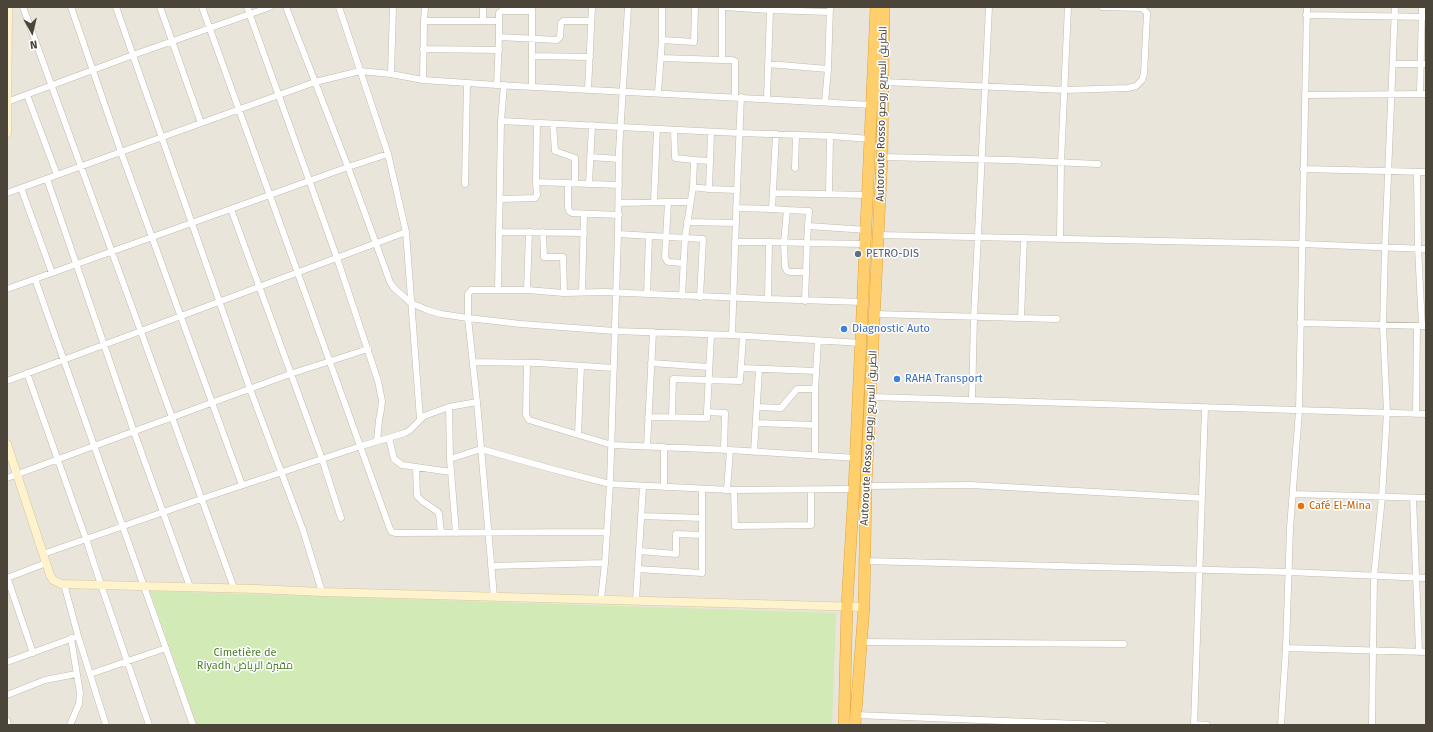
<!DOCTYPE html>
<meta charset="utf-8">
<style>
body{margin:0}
#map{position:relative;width:1433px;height:732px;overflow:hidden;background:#f6f3ec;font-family:"Fira Sans",sans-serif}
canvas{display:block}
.frame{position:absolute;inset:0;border:8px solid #4b4439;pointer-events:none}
.north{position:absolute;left:12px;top:12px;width:40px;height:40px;-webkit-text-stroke:3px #fff;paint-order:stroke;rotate:172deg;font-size:11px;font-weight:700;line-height:16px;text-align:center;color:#4b4439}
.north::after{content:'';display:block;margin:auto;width:14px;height:18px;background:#4b4439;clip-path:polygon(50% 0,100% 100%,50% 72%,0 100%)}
</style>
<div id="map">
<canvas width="1433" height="732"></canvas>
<div class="frame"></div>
<div class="north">N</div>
</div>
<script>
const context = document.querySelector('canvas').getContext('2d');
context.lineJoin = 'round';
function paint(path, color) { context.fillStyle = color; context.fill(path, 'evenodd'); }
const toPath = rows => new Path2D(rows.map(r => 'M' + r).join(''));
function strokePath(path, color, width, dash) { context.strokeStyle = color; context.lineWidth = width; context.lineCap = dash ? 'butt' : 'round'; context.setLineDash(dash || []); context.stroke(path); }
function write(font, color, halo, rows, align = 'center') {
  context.font = font + ' "Fira Sans",Cairo,sans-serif'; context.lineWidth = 3; context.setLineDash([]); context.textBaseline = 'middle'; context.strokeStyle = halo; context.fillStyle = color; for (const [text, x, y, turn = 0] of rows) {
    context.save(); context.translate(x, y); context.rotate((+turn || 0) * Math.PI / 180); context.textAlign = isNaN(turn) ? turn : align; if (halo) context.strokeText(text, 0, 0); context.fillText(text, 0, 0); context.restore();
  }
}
const residential = toPath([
 [7,7,1426,7,1426,725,7,725]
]);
const green = toPath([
 [150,591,836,613,832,725,197,725]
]);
const street = toPath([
 [23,7,234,588],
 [71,7,121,152,242,485],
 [116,7,250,389,303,530,322,592],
 [160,7,201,123],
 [202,7,390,529,392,532,396,533,607,532],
 [247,7,337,258,378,381,382,401,381,410,379,420,377,441],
 [286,7,348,167,390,282,394,288,411,303,427,310,441,314,468,318,521,324,615,331,732,335,861,343],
 [339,7,388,154],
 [722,7,722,60,732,60,735,61,735,97],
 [724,7,770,10,829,12],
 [1306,15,1426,17],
 [424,21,425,7],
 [483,21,483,7],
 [499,37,557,40,560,37,561,23,563,21,591,21],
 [662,40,694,42,695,7],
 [423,49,499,50],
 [532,56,590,57],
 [661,58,722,60],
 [768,64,828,69],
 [1393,64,1426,64],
 [391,74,393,7],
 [423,80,424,21,498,21],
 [884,82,1065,90,1128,88,1136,86,1142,80,1144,74,1147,13,1142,8,1102,7],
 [497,85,499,37,499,13,501,11,532,11,532,7],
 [532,86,532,11],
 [588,90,592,7],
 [658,92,662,40,662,7],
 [1420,94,1422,7],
 [27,95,57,175],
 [1305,95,1426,94],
 [767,98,770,10],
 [7,102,133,55,270,7],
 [825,102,828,69,830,7],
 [501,121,739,133,830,136,871,139],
 [537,123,536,182,619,185],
 [553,124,555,151,575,158,575,183],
 [674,130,675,158,694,160],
 [590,157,619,159],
 [882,157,1009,160,1098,164],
 [795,168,796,135],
 [1303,169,1426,172],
 [1417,172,1418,248,1422,326],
 [47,179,134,432,190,587],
 [568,183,568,207,569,211,572,213,619,215],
 [465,184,467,83],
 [589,184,592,125],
 [693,187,709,189,710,161],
 [21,188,52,273],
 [709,189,737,190],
 [7,193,315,82,360,71,391,74,423,80,497,85,872,105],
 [773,193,868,195],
 [829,194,830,136],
 [500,199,535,198,537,195,536,182],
 [654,202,657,129],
 [668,202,690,202],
 [619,203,668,202,665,257,667,261,669,262,683,263],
 [736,208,772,209,776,134],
 [231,209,322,459,341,518],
 [772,209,787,210,784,243,785,267,787,271,790,272,806,272],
 [787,210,809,211,808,226],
 [687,222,736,223],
 [499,232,584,233],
 [543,232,544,257,563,257,564,293],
 [618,234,703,239,700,297],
 [878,235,1302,244,1426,249],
 [1060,239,1061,162,1068,7],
 [769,242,807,243,805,301],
 [866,244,807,243,808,226,867,230],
 [35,279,193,725],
 [7,289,348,167,388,154,406,232,420,419],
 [498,290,501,121,504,85],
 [527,290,529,232],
 [582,292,584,214],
 [647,294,649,236],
 [682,296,685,238,693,187,694,160,710,161,711,132],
 [768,299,863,302],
 [874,314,1057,319],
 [1021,318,1024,238],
 [1300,323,1425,326],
 [732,335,737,190,741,97],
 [473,362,538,363,614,368],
 [527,363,526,415,529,420,612,445,730,450,856,458],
 [651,363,709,367],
 [741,368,816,371],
 [27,373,86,539,101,585,149,725],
 [7,381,406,232],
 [871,397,1426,414],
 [972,400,974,317,989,7],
 [449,407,450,459,456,533],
 [757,407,781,408,797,389,815,389,818,341],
 [707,412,711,335],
 [1416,414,1417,326],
 [648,417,707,418,707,412,725,413,724,450],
 [672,417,673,379,740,381,743,336],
 [756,423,815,425],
 [578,434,581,366],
 [389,438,394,459,402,465,451,472],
 [647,446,653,332],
 [664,447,664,487],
 [754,452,759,369],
 [815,455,815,389],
 [450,459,481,449,552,469,610,484,731,490,854,489],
 [416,467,417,496,422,501,438,512,439,514,441,533],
 [7,478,290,374,368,349],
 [866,486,971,485,1201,498],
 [727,490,730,450],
 [734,490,735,526,811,525,811,490],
 [1293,494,1426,498],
 [1413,498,1419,652],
 [641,516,702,518],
 [639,551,676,554,676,534,702,535],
 [43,554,201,499,361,446,405,433,410,430,424,416,449,407,477,402],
 [865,561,1289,572,1426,578],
 [491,566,605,563],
 [638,569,702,573,702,489],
 [7,577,33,653],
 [7,578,46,563],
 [64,584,78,636,106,725],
 [494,597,477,402,468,318,468,294,471,290,527,290,564,293,603,292,768,299,769,242,735,242],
 [601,599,605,563,610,484,618,234,619,151,628,7],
 [636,600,643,486],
 [860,642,1124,644],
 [1286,648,1426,652],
 [7,662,73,638],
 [90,674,166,648],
 [7,695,45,680,76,674],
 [856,715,1104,725],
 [7,721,8,725],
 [1194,724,1207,725],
 [70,725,79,704,80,693,71,638],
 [1194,725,1205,408],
 [1281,725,1286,648,1290,528,1299,411,1307,7],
 [1372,725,1374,576,1382,497,1387,412,1383,326,1385,247,1395,7]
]);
const secondary = toPath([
 [7,133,8,7],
 [7,444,50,575,53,580,61,584,257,589,322,592,864,607]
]);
const highway = toPath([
 [844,725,847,605,854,489,876,7],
 [855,725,864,607,866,486,882,157,884,7]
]);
const markers = [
 [858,254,4,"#5c6f8a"],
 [844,329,4,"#3f7fe0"],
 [897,379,4,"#3f7fe0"],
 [1301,506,4,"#e8710a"]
];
const streetNames = [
 ["Autoroute Rosso الطريق السريع روصو",882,114,-89],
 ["Autoroute Rosso الطريق السريع روصو",869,438,-87]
];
const serviceNames = [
 ["PETRO-DIS",866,254]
];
const shopNames = [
 ["Diagnostic Auto",852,329],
 ["RAHA Transport",905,379]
];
const foodNames = [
 ["Café El-Mina",1309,506]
];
const parkNames = [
 ["Cimetière de",245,653],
 ["Riyadh مقبرة الرياض",245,666]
];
paint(residential, '#eae5da');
paint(green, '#d2eab5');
strokePath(street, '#c2bbae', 7);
strokePath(secondary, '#d6c79b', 9);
strokePath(highway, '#e0a43c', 12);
strokePath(street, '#fff', 6);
strokePath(secondary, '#fff3cd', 8);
strokePath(highway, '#ffcf6e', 11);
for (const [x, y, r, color] of markers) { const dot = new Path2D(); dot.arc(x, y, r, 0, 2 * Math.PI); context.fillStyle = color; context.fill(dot); strokePath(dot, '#fff', 1.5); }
write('11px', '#4b4439', '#fff', streetNames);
write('11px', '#4e5e75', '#fff', serviceNames, 'left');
write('11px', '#366cbe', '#fff', shopNames, 'left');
write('11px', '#c56008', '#fff', foodNames, 'left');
write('11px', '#4a7f2a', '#fff', parkNames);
</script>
